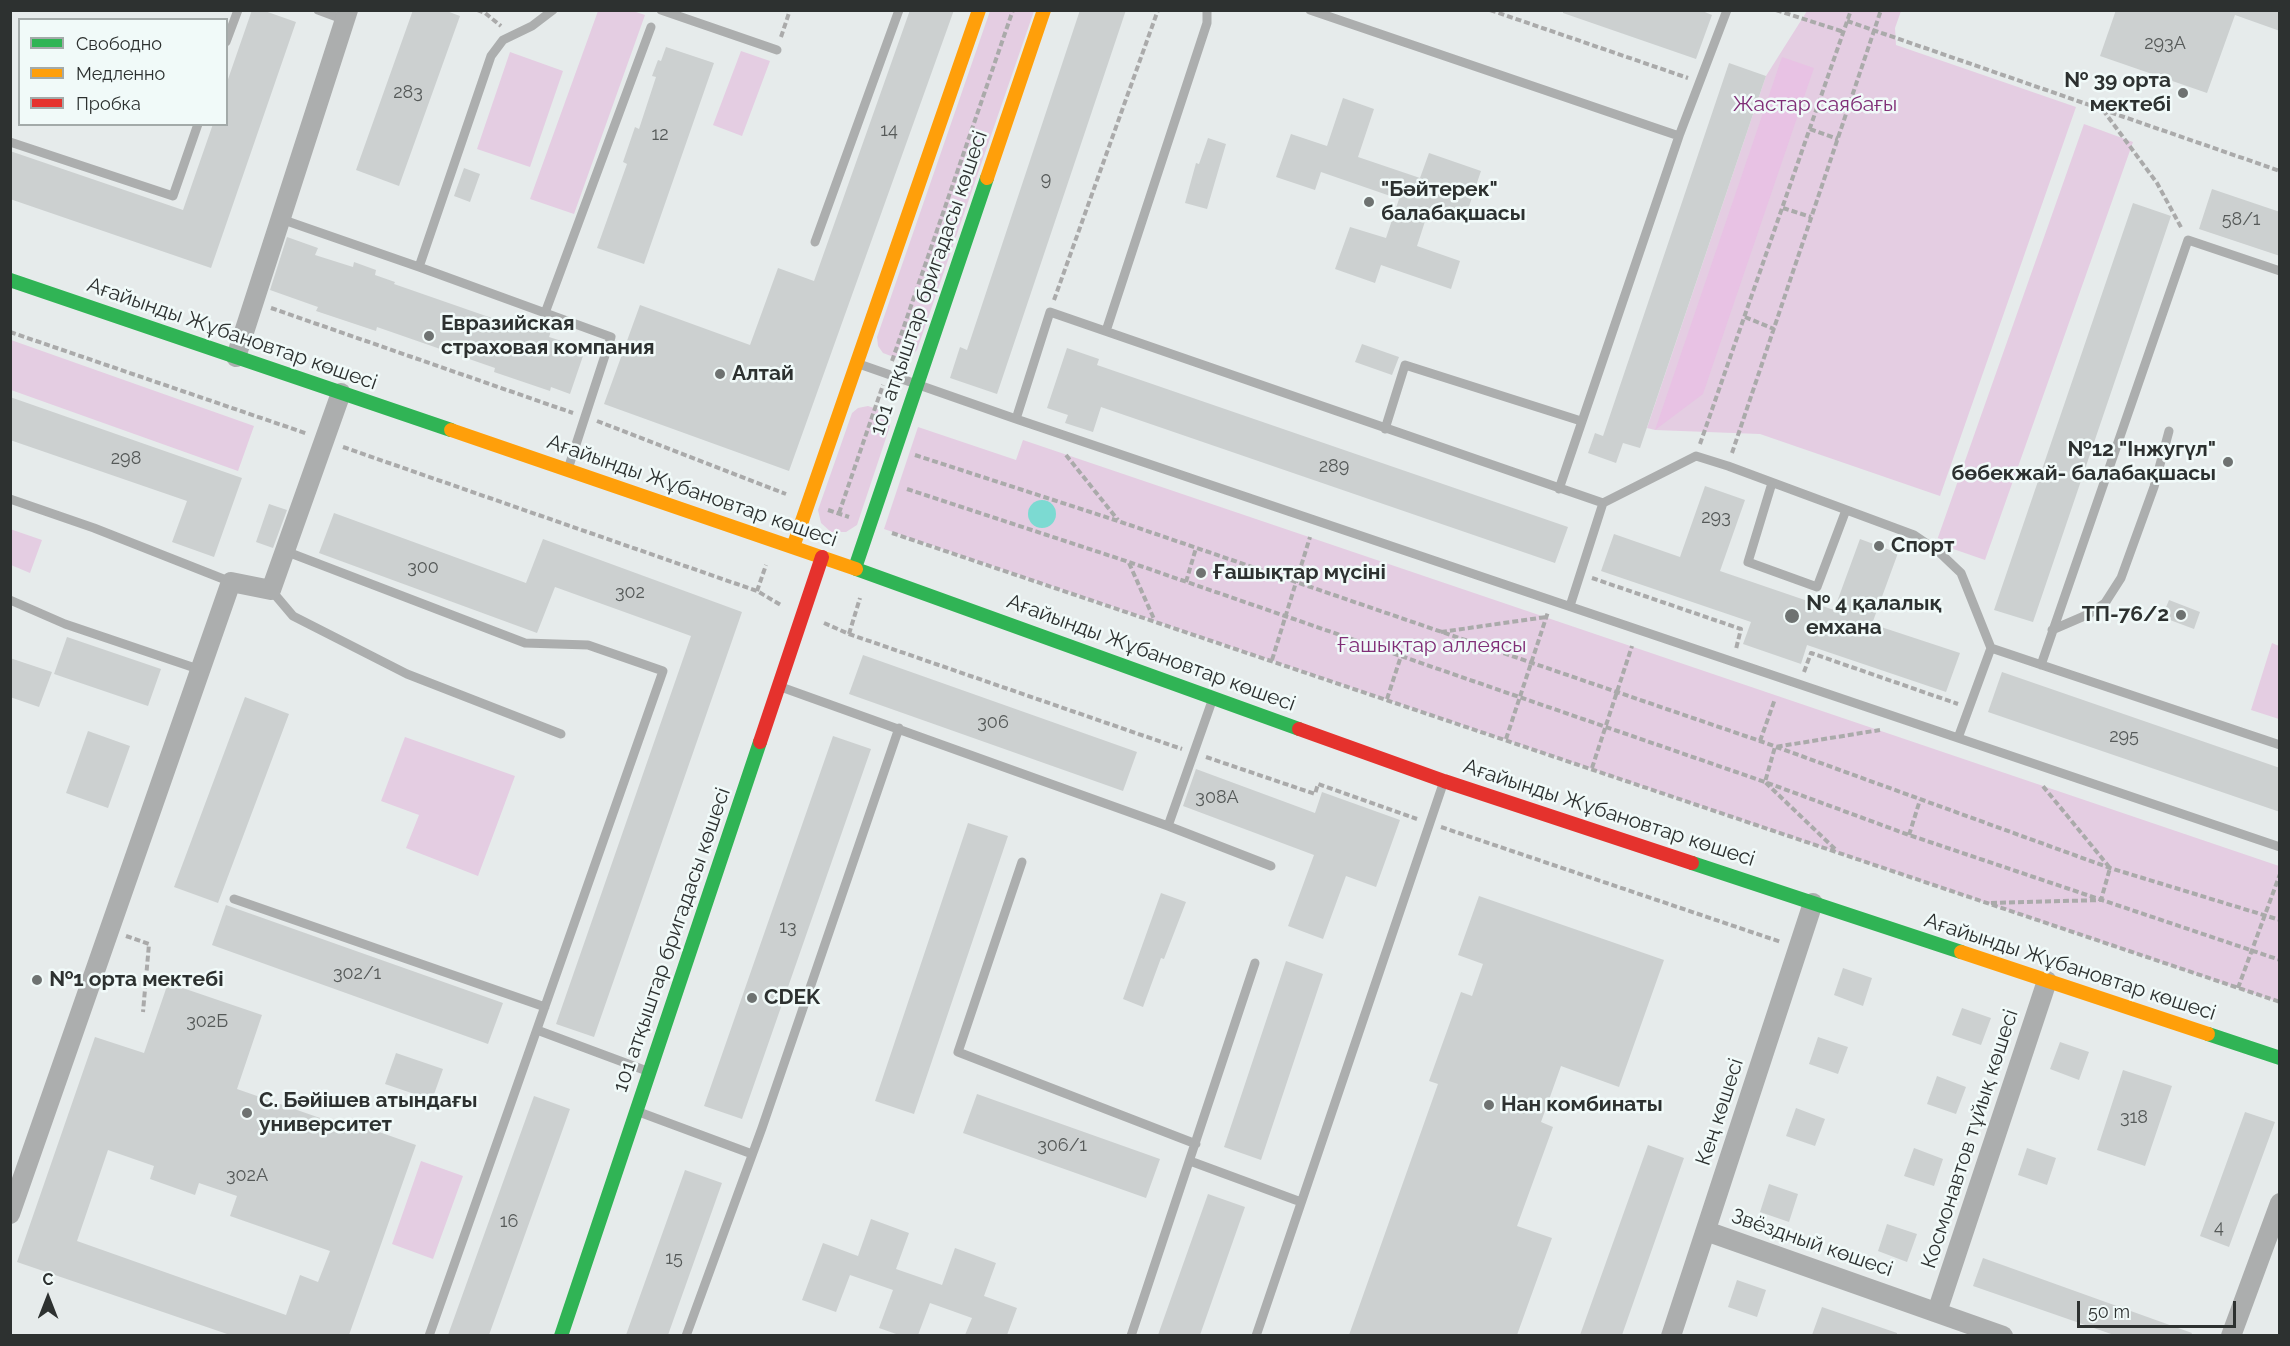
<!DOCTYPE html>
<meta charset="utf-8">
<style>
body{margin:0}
#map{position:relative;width:2290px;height:1346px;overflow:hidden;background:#e6ebeb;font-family:Raleway,sans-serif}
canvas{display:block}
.frame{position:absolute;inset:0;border:12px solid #2d3130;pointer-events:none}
.legend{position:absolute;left:18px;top:18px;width:210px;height:108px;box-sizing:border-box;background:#f1faf9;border:2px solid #a3aaa9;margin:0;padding:8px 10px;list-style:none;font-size:18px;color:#2d3130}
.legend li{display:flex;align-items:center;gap:12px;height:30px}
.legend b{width:30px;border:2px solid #a3aaa9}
.north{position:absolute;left:18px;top:1268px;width:60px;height:60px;-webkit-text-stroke:4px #f1faf9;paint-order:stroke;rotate:0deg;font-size:16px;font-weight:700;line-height:24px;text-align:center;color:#2d3130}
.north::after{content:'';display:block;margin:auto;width:21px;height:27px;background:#2d3130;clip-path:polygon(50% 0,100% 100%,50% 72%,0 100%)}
.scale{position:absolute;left:2077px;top:1301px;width:159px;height:27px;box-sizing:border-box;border:3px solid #2d3130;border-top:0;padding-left:8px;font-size:18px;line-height:21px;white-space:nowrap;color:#2d3130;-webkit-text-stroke:4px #f1faf9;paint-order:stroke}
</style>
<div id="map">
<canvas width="2290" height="1346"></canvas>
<div class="frame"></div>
<ul class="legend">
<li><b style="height:8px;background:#30b455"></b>Свободно</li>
<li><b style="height:8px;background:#ff9f0a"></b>Медленно</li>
<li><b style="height:8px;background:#e5322d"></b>Пробка</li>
</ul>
<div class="north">С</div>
<div class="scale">50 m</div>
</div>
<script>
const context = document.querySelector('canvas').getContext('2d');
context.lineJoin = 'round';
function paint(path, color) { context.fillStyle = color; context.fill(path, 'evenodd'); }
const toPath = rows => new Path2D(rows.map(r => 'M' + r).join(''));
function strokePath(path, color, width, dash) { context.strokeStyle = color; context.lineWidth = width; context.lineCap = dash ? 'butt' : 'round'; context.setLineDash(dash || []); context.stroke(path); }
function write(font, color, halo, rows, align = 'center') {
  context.font = font + ' Raleway,sans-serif'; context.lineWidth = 5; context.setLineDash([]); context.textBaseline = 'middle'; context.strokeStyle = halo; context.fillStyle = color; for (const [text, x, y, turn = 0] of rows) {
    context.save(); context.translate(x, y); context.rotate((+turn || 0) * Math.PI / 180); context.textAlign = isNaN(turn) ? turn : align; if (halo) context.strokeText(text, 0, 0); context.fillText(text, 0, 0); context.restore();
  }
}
const green = toPath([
 [598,11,633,11,645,15,574,214,530,199],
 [990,11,1034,11,917,350,909,358,899,359,883,353,878,346,877,337],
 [1807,11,1901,11,1895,28,1896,45,2076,107,1940,496,1760,434,1655,430,1647,428,1766,76],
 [741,51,770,61,742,136,713,125],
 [510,52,563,71,530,167,477,149],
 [2084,124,2133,142,1985,560,1936,543],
 [11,340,254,426,238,471,11,390],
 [868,406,883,411,890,426,857,525,846,532,831,532,821,523,818,510,852,413,858,408],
 [918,427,1016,460,1023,440,2279,866,2279,1002,884,529],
 [10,529,42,540,30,573,11,565],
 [2272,643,2279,646,2279,719,2251,710],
 [405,737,515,776,478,876,406,848,419,815,381,801],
 [421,1161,463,1176,433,1259,392,1244]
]);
const forest = toPath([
 [1782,57,1814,68,1703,394,1655,430]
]);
const water = toPath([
 '1028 514a14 14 0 1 1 28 0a14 14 0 1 1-28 0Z'
]);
const building = toPath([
 [252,10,262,10,296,22,211,268,10,199,10,151,183,210,213,124,226,124,226,85],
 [413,10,444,10,460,16,399,186,356,170],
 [910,10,954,10,789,471,604,404,640,305,750,345,778,268,814,281],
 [1080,10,1126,10,997,394,950,378,960,347,967,350],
 [1563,10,1700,10,1712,15,1696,59,1563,13],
 [2116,10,2280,10,2280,31,2235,15,2207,93,2100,56],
 [666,47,714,63,644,264,597,248,627,164,623,162,635,127,639,129,656,77,652,76,658,60,661,61],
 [1729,63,1766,76,1640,448,1623,443,1616,463,1588,453,1595,433,1603,436],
 [1343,98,1374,109,1358,157,1420,178,1429,153,1481,171,1464,221,1429,209,1417,246,1460,261,1451,289,1381,265,1375,283,1335,269,1350,227,1386,238,1399,199,1321,172,1315,190,1276,177,1291,134,1327,146],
 [1208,138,1226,144,1207,209,1185,203,1196,163,1199,164],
 [464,168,480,174,470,202,454,196],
 [2212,189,2280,212,2280,256,2199,229],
 [2133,203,2171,216,2033,622,1994,610],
 [287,237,318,248,315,255,353,267,354,262,376,270,375,275,395,282,394,284,509,324,528,329,530,324,551,331,549,337,568,343,565,350,583,356,570,394,551,387,550,391,494,372,495,368,377,327,376,331,316,311,318,307,270,290],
 [1362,344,1399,357,1392,375,1355,362],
 [1067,348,1099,359,1097,365,1568,527,1555,563,1101,407,1093,432,1065,423,1068,415,1047,408],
 [10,397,242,478,214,557,172,542,187,501,10,440],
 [1705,486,1745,500,1720,571,1834,610,1860,539,1898,553,1872,624,1960,653,1946,692,1807,645,1801,664,1743,644,1751,622,1601,571,1614,534,1680,557],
 [269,504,287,510,273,548,256,542],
 [334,513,526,583,543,539,742,612,594,1037,556,1024,691,636,555,587,537,633,319,553],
 [2169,600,2200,612,2194,629,2162,617],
 [67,637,161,669,148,706,54,674],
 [863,655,1137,752,1123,791,849,694],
 [10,658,52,672,39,707,10,697],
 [2002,672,2280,768,2280,812,1988,712],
 [245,697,289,714,218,903,174,887],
 [88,731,130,746,108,808,66,793],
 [833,736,871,749,742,1119,704,1106],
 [1196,769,1315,813,1322,792,1400,820,1376,887,1346,876,1323,939,1288,926,1314,855,1183,806],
 [968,823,1008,836,914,1114,875,1101],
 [1161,893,1186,902,1164,959,1161,958,1143,1007,1123,999],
 [1479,896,1664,960,1619,1087,1561,1066,1541,1122,1553,1127,1517,1226,1552,1238,1517,1335,1349,1335,1438,1084,1429,1081,1461,992,1472,996,1483,964,1458,955],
 [226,905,503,1003,488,1044,212,945],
 [1286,961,1323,974,1261,1160,1224,1147],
 [1843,968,1872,978,1863,1006,1834,995],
 [168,983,262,1015,237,1089,363,1133,365,1127,416,1145,349,1335,230,1335,17,1262,95,1037,144,1053],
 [108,1150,154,1166,150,1179,195,1195,199,1183,237,1196,230,1216,330,1251,318,1282,300,1275,286,1315,77,1241],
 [1962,1008,1991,1018,1981,1045,1952,1035],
 [1818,1037,1848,1047,1838,1074,1809,1064],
 [2060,1042,2089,1052,2079,1080,2050,1069],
 [396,1053,443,1069,432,1100,385,1084],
 [2123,1070,2172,1086,2145,1166,2097,1150],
 [1937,1076,1966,1087,1956,1114,1927,1104],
 [977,1094,1160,1159,1146,1198,963,1133],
 [534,1096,570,1109,489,1335,448,1335],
 [1796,1108,1825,1119,1815,1146,1786,1136],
 [2245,1112,2275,1122,2229,1247,2200,1236],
 [1648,1145,1684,1158,1622,1335,1580,1335],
 [1914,1148,1943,1159,1934,1186,1904,1176],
 [2027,1148,2056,1158,2047,1185,2018,1175],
 [685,1170,722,1183,668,1335,626,1335],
 [1769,1184,1798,1194,1789,1222,1760,1212],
 [1208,1194,1245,1207,1200,1335,1158,1335],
 [871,1219,909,1233,896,1269,942,1285,955,1248,996,1263,984,1296,1017,1308,1007,1335,965,1335,972,1318,930,1303,918,1335,899,1335,879,1328,893,1290,850,1275,836,1312,802,1300,823,1243,858,1256],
 [1887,1224,1917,1234,1907,1262,1878,1251],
 [1983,1258,2192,1333,2191,1335,2114,1335,1973,1286],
 [1737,1280,1766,1290,1757,1317,1728,1307],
 [1822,1307,1897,1333,1897,1335,1812,1335]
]);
const path = toPath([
 [477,10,485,13,501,26],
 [1490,10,1688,78],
 [1776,10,1844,32],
 [1847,21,2280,171],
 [781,37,790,10],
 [2103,110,2157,183,2182,229],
 [1810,129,1838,139],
 [1783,208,1811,217],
 [1054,300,1158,10],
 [271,308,573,413],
 [1745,317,1774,329],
 [10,332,308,434],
 [892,361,1013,10],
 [597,421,786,494],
 [1700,444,1851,10],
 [343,447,757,591,781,605],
 [1732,453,1881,10],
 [915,455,1118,521,1760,741,2110,868,2280,920],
 [1066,455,1118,520],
 [907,489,1129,562,1765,782,1909,835,2280,960],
 [828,510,849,517],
 [839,513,883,385],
 [892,533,2280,1002],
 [1129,563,1154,619],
 [1592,578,1741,629,1736,649],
 [1186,582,1196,548],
 [757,591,766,565],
 [824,623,849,634,1182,749],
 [1441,632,1546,617],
 [849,634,860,598],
 [1272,660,1310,537],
 [1804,672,1811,653,1958,704],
 [1387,699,1401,656],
 [1506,739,1548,612],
 [1760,741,1775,699],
 [1206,757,1315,794,1318,784,1417,819],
 [1592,768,1632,646],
 [1441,827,1781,942],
 [1909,835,1920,800],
 [1835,849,1765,782,1775,747,1880,730],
 [1991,903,2101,900,2110,868,2042,785],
 [126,936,149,944,143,1012],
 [2238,988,2280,874]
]);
const lane = toPath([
 [318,10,345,20],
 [661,10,777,50],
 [1310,10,1679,136],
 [226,42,238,10],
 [10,142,173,196,198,124],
 [281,219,419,267,611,337,568,469],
 [815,242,899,10],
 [419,267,491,56,503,40,532,26,553,10],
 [545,313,651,27],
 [1106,331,1207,23,1207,10],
 [859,364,1016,419,2280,847],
 [1016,419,1050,312,1603,503,1696,456,1728,466,1914,535,1939,552,1961,573,1991,648,1958,738],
 [1385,429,1405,365,1581,421],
 [1772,483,1748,562,1817,587,1846,510],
 [1559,489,1679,136,1727,10],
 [10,499,94,528,231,582],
 [285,551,525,643,588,645,663,671,429,1336],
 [271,590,293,616,407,674,561,734],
 [10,600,65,624,201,670],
 [1570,606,1603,503],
 [2052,630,2089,614,2105,603,2121,578,2154,487,2169,431],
 [1991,648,2280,745],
 [2041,665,2188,240,2280,271],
 [781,687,1168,826,1271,866],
 [1168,826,1212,701],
 [1022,862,958,1052,1196,1144],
 [234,899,545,1007],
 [537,1030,647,1071],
 [639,1112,752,1154],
 [1190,1161,1301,1202],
 [686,1336,762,1128,899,728],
 [1131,1336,1255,963],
 [1256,1336,1443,784]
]);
const street = toPath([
 [236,357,348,10],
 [10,1214,231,582,271,590,341,393],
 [1706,1231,2003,1336],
 [1937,1312,2047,981],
 [1671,1336,1813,903],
 [2231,1336,2280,1203]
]);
const fast = toPath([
 [10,280,451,430],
 [855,568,987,178],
 [856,569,1299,729],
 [1692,863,1961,952],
 [2208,1034,2280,1058],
 [561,1336,760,742]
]);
const slow = toPath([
 [987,178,1044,10],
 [451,430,856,569],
 [793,547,979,10],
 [1961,952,2208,1034]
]);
const jam = toPath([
 [1299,729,1444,781,1692,863],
 [760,742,822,557]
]);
const markers = [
 [2183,93,6,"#6e7271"],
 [1369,202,6,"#6e7271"],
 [429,336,6,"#6e7271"],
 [720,374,6,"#6e7271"],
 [2228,462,6,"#6e7271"],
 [1879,546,6,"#6e7271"],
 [1201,573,6,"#6e7271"],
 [2181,615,6,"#6e7271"],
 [1792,616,8,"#6e7271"],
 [37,980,6,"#6e7271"],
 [752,998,6,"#6e7271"],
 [1489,1105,6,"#6e7271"],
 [247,1113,6,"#6e7271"]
];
const numberNames = [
 ["293А",2165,44],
 ["283",408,93],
 ["14",889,131],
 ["12",660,135],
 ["9",1046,180],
 ["58/1",2241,220],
 ["298",126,459],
 ["289",1334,467],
 ["293",1716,518],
 ["300",423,568],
 ["302",630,593],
 ["306",993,723],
 ["295",2124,737],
 ["308А",1217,798],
 ["13",788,928],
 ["302/1",357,974],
 ["302Б",207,1022],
 ["318",2134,1118],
 ["306/1",1062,1146],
 ["302А",247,1176],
 ["16",509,1222],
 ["4",2219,1228],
 ["15",674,1259]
];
const poiNames = [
 ["№ 39 орта",2171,81,"right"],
 ["мектебі",2171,105,"right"],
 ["\"Бәйтерек\"",1381,190],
 ["балабақшасы",1381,214],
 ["Евразийская",441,324],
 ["страховая компания",441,348],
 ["Алтай",732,374],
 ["№12 \"Інжугүл\"",2216,450,"right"],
 ["бөбекжай- балабақшасы",2216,474,"right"],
 ["Спорт",1891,546],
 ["Ғашықтар мүсіні",1213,573],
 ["№ 4 қалалық",1806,604],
 ["емхана",1806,628],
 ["ТП-76/2",2169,615,"right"],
 ["№1 орта мектебі",49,980],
 ["CDEK",764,998],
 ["С. Бәйішев атындағы",259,1101],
 ["университет",259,1125],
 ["Нан комбинаты",1501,1105]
];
const parkNames = [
 ["Жастар саябағы",1815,105],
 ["Ғашықтар аллеясы",1432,646]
];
const streetNames = [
 ["101 атқыштар бригадасы көшесі",929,283,-71],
 ["Ағайынды Жұбановтар көшесі",232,334,19],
 ["Ағайынды Жұбановтар көшесі",692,491,19],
 ["Ағайынды Жұбановтар көшесі",1151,653,20],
 ["Ағайынды Жұбановтар көшесі",1609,813,18],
 ["101 атқыштар бригадасы көшесі",672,940,-71],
 ["Ағайынды Жұбановтар көшесі",2070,967,18],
 ["Кең көшесі",1720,1112,-72],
 ["Космонавтов тұйық көшесі",1970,1139,-72],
 ["Звёздный көшесі",1812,1243,19]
];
paint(green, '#e4cde2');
paint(forest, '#e8c2e4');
paint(water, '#7cdad2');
paint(building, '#ccd0d0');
strokePath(path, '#aaa', 4, [6, 3]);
strokePath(lane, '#acaeae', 9);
strokePath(street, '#acaeae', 20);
strokePath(fast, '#30b455', 14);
strokePath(slow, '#ff9f0a', 14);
strokePath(jam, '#e5322d', 14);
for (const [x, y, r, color] of markers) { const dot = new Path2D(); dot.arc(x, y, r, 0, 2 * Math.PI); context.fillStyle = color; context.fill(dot); strokePath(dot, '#f1faf9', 2); }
write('18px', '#555958', null, numberNames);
write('bold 21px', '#2d3130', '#f1faf9', poiNames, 'left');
write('21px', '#802e77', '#f1faf9', parkNames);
write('21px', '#2d3130', '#f1faf9', streetNames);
</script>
